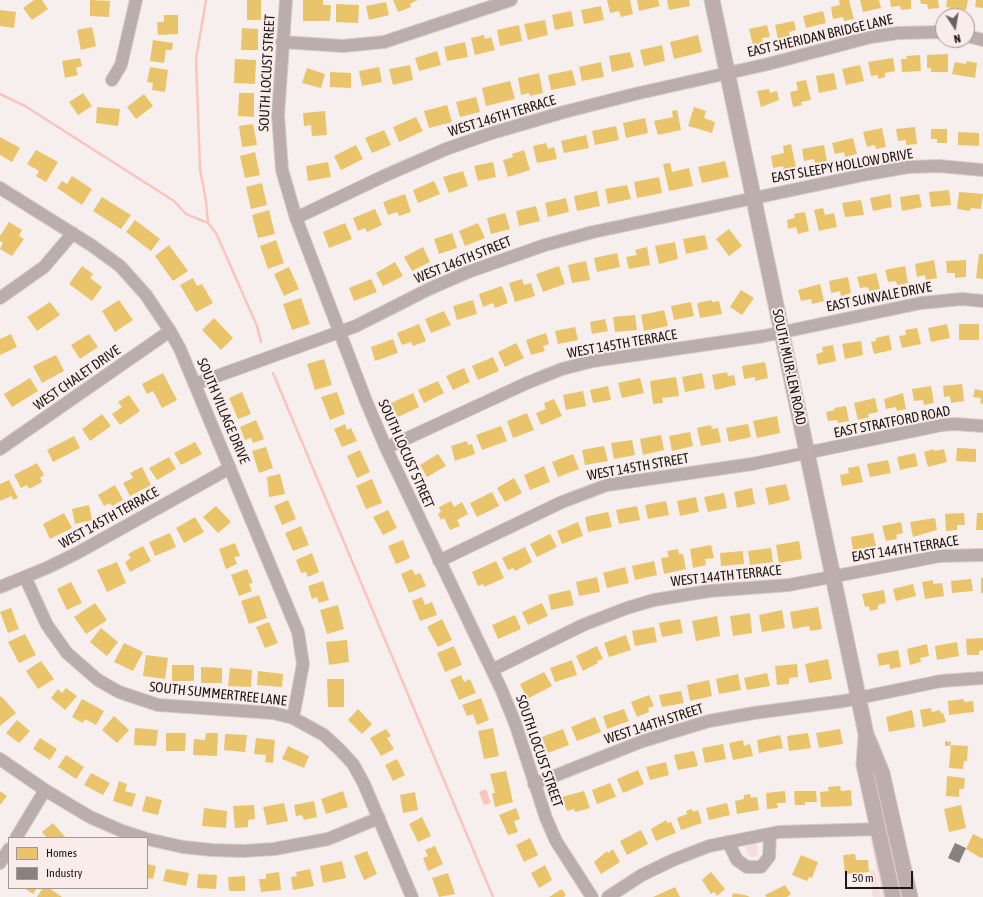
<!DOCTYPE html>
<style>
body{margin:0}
#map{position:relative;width:983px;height:897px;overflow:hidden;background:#f6efee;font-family:"Asap Condensed",sans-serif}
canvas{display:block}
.legend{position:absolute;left:8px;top:837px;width:140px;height:52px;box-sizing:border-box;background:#f9ecea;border:1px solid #a19796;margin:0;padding:5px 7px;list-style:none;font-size:12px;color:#1c1817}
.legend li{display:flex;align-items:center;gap:8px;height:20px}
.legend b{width:20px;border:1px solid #a19796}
.north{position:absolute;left:935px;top:8px;width:40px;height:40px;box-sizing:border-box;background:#f9ecea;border:1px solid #a19796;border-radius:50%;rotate:168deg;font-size:11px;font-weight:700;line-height:16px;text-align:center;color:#1c1817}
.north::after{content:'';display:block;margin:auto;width:14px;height:18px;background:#686362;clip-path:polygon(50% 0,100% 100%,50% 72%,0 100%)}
.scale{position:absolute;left:845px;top:871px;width:68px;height:18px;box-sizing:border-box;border:2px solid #1c1817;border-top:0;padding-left:5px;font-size:12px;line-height:14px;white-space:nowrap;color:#1c1817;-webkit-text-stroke:3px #f9ecea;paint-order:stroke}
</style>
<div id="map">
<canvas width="983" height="897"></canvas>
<ul class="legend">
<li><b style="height:11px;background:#e9c46a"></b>Homes</li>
<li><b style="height:11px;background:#8a817c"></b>Industry</li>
</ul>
<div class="north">N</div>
<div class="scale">50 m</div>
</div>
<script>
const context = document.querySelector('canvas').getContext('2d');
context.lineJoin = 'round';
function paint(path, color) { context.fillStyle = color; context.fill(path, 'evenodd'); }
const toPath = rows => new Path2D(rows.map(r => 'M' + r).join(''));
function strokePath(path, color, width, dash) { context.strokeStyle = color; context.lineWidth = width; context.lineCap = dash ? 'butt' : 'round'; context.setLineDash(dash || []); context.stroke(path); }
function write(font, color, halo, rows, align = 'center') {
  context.font = font + ' "Asap Condensed",sans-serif'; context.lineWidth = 4; context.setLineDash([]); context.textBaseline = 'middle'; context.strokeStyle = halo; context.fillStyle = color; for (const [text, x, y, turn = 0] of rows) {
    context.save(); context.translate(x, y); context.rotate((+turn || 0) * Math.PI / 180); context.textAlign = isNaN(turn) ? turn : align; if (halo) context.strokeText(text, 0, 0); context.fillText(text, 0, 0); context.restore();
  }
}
const green = toPath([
 [870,837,874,840,887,897,882,897],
 [757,843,758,853,754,857,749,856,745,846],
 [870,870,875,870,881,897,873,897]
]);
const water = toPath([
 [486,789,491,803,484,805,479,792]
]);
const homes = toPath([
 [34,0,42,0,48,9,32,20,23,8],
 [90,0,110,1,109,17,90,16],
 [247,0,261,0,261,20,247,20],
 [303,0,323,0,323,5,331,5,330,21,303,21],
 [393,0,418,0,410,4,411,7,398,12],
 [607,0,630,0,633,14,621,17,619,11,610,13],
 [637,0,658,0,660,6,639,11],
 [667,0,689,0,690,6,669,10],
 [839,0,849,0,854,19,844,21,843,17,833,19,831,7,840,5],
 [860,0,879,0,881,8,863,12],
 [890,0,911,0,911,9,901,10,900,6,891,7],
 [920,0,938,0,939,8,928,9,927,4,921,4],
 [947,0,968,0,966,10,946,7],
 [976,0,983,0,983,8,975,7],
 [386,2,389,15,369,20,366,6],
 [336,4,359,5,358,23,336,22],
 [601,6,604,20,584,24,581,10],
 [0,10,16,12,14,28,0,26],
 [571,11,574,26,555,30,552,15],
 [823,11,826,23,806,28,803,16],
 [164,15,178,15,178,34,158,35,157,22,164,22],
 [545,20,548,35,528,40,524,24],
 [794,21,796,30,789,32,790,36,778,39,775,25],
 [519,25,522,41,500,46,497,30],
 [767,25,770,37,762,38,763,43,753,45,749,29],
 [92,27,96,46,81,50,77,30],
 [242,28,258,29,258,50,241,50],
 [484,35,485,39,491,37,495,50,475,55,471,38],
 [698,35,702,52,674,59,670,42],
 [153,40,173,43,172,50,166,50,164,63,150,61],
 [465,42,468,57,447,61,444,47],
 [662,45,665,61,644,66,640,50],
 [437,51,441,65,419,71,415,58],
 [630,52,634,67,612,72,609,56],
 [948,54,948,72,931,72,931,68,927,68,927,55],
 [920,55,921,71,902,72,901,59,907,59,906,56],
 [80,58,82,66,76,68,78,75,65,78,62,61],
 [893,58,895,71,885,73,885,77,878,79,878,75,871,76,868,62],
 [235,59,256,60,255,84,234,83],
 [967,61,977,63,975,78,952,74,955,62,966,64],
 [601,62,604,77,582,81,579,67],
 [410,65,413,80,393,85,389,69],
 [860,65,864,81,846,85,842,69],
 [150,67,168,70,165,92,152,90,153,83,147,82],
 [379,67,382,82,362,86,359,71],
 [307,68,325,74,321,88,302,83],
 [572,70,576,85,551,90,548,75],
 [330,72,351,73,351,88,330,87],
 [539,73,543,93,530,96,529,93,521,95,518,78],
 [834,73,837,89,819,93,816,76],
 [806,80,811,100,801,102,802,105,793,107,790,92,798,90,796,82],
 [510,81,515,99,486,106,482,88],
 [769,89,770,93,777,91,779,100,761,107,757,91],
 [83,93,92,106,78,115,69,102],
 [239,93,254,93,254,117,238,116],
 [144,94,153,106,136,119,127,107],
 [476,97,480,112,460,117,456,102],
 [447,105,452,122,429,128,424,111],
 [97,107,120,109,118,126,96,123],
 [694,107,706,111,704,118,715,122,712,133,688,126],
 [677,110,681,130,658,135,654,121,673,117,672,111],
 [325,111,327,135,312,136,311,125,304,126,303,113],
 [416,117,423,131,399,142,393,127],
 [645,118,648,133,626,138,623,123],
 [253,124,257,145,242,147,239,126],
 [616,126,619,140,595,145,592,131],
 [915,127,917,144,906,145,906,140,898,141,896,129],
 [882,128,886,147,876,149,875,145,867,147,863,132],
 [931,129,947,129,947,143,937,143,937,139,931,139],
 [384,130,391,145,372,153,365,138],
 [958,132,979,133,979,146,958,145],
 [586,135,589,148,564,153,561,141],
 [0,137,20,148,12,162,0,155],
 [853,138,857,154,845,157,844,152,835,154,832,143],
 [546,143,548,149,554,147,557,159,537,163,533,146],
 [791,144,796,167,784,170,783,166,773,168,771,156,784,153,783,146],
 [356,145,363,159,341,170,334,156],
 [824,145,827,161,815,163,814,159,804,161,802,149],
 [36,150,58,162,46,182,36,176,39,171,27,164],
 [524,150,530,170,508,177,503,160,513,157,512,154],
 [255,152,260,175,245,178,240,156],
 [725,161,729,177,702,183,698,167],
 [328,162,331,177,308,181,306,166],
 [493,162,496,177,478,181,474,166],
 [670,163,672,172,689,168,693,186,669,191,663,164],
 [463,171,468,186,449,193,443,177],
 [72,176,92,189,82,205,57,188,62,181,67,184],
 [659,177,662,193,637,198,634,182],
 [434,181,440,194,418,203,413,190],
 [262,183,267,205,251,209,246,187],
 [627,185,631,199,608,204,605,189],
 [949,190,951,205,931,207,929,192],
 [597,191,600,206,577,211,574,196],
 [959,192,983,194,981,209,971,208,970,211,957,209],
 [405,194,411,212,399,216,397,212,388,215,383,202],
 [890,194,892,207,873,211,870,198],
 [919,194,922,207,902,211,900,197],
 [102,197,131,215,121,229,93,211],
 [566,198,569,212,548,217,545,203],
 [861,200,864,215,845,217,842,203],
 [536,206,540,221,519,226,516,211],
 [823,208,825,215,834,213,837,227,819,231,814,210],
 [375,209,382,225,367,232,365,228,358,231,353,218],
 [269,210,275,234,258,238,252,215],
 [805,212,809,231,798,234,796,227,788,229,787,220,795,218,794,214],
 [505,213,510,229,491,234,487,218],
 [135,220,160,239,151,251,126,232],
 [9,222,22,230,19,236,24,239,12,256,0,249,3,243,0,241,0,236],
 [345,223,352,239,329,248,323,232],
 [478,223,485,238,465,246,459,231],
 [729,229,742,246,729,256,716,239],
 [452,233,457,248,439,254,434,239],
 [705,235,708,249,686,254,683,239],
 [276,240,284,263,268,269,260,246],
 [675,242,678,259,659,264,655,246],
 [169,245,188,271,173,281,155,256],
 [423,247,430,262,412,271,404,257],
 [647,247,650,265,629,269,626,257,637,255,635,250],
 [617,253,620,267,597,272,594,258],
 [979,254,983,254,983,279,976,278],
 [934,260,937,278,926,280,925,275,917,277,915,264],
 [966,260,966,277,955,278,955,273,947,273,946,261],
 [586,261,590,280,572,283,568,265],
 [395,262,403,276,383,286,376,273],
 [82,266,93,274,90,278,102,287,92,301,69,284],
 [559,266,565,284,543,292,536,274],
 [905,266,908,283,897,285,896,281,888,282,885,270],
 [289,267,299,289,284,296,274,274],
 [876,273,880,289,869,291,868,287,860,288,857,277],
 [848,277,851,293,841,296,840,291,831,293,829,281],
 [193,278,197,286,202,284,213,303,196,312,180,285],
 [371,279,377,292,354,301,349,288],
 [522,279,524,285,531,283,535,296,515,302,509,283],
 [820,284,824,301,812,304,811,299,801,301,798,290],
 [502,286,508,303,495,308,493,303,483,307,479,294],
 [741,290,754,298,742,315,730,307],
 [301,298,310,324,292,330,283,304],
 [119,300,133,320,115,332,102,311],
 [473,300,477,314,457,320,453,306],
 [712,300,712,302,719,301,722,314,700,318,697,303],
 [50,302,60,315,37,331,27,317],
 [691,302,694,316,674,320,671,306],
 [664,310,668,326,644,331,641,315],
 [444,311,451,325,431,333,425,319],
 [635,315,637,330,615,332,613,317],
 [214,318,233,338,221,350,202,330],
 [605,319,608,331,592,334,590,322],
 [419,324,426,341,413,346,411,342,402,345,397,333],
 [947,324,950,338,931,342,928,328],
 [959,324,979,324,979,340,959,340],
 [575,327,578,340,558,344,555,331],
 [917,328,921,344,902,348,899,336,906,335,905,330],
 [546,333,549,344,543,346,545,351,531,355,526,340],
 [11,334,17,347,0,355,0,339],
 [89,334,98,347,80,359,71,345],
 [889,335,892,350,874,354,871,342,876,341,876,338],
 [393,339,398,353,375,361,371,347],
 [861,341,863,355,845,359,842,344],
 [516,343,524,358,505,367,498,352],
 [833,345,836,361,818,365,816,354,823,352,822,347],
 [56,355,64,371,42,383,33,366],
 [493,357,499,371,478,380,472,366],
 [324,359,332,385,315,390,307,364],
 [765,362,768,378,755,381,755,377,744,379,742,366],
 [464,368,470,382,453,390,446,376],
 [727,372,728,376,734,375,736,385,715,390,712,375],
 [163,373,177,400,162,408,153,391,147,394,142,384],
 [702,373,705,388,685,392,682,377],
 [676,377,679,396,662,398,663,403,653,404,650,381],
 [30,378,38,391,12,407,4,394],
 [640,378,644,393,622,398,618,383],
 [438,381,444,393,424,403,418,390],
 [962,384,964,401,951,403,950,396,944,397,943,386],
 [608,386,611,400,593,403,590,390],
 [931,386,934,403,924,405,923,400,914,401,912,389],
 [975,389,983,391,983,404,980,403,981,398,973,397],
 [583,391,586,406,566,410,563,395],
 [242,392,251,414,238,419,229,398],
 [337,392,345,414,330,420,321,397],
 [413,393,419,407,398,417,391,403],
 [903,393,906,409,897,411,896,407,886,409,884,399],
 [129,395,140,411,120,425,112,414,122,407,118,402],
 [875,398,878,412,868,414,869,417,858,420,854,403],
 [554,399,562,416,541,425,536,413,546,409,544,403],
 [846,406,849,421,838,423,837,420,828,421,826,412,835,410,834,408],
 [527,413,534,430,513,438,507,421],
 [102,414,111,426,90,441,82,429],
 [777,416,780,433,757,438,753,421],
 [256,420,264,439,253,443,251,438,245,440,240,427],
 [345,424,347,430,351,428,357,441,342,447,334,429],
 [748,424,751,437,729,442,726,428],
 [711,425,712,429,718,428,721,442,701,446,697,428],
 [501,426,507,441,482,450,476,435],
 [690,432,693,446,672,451,669,436],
 [661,435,664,450,643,455,640,439],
 [74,436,80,448,53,462,47,450],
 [632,440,635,455,614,459,611,443],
 [467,441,468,445,472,444,475,454,455,461,451,446],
 [195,442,202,454,181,465,174,453],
 [604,446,608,461,585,465,582,450],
 [266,447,273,468,259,473,252,451],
 [957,448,976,449,976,462,956,461],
 [934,449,935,451,944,449,947,462,928,467,924,452],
 [360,450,370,472,357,478,347,456],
 [915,453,918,466,900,470,897,457],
 [438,454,446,466,427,477,420,465],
 [573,454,579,469,558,477,552,462],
 [169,457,176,469,157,480,149,468],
 [888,460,891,473,870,477,867,464],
 [37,463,44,475,40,478,42,482,29,489,27,485,21,488,14,475],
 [544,466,550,482,530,490,524,475],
 [859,466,863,482,842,486,840,475,849,473,848,468],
 [142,467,151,485,130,496,123,483,133,478,130,473],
 [280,474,285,494,269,497,267,477],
 [514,478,522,493,505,502,497,488],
 [372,479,382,503,366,509,356,486],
 [9,480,18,498,13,500,12,496,0,501,0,484],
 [786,484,790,500,769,505,765,488],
 [115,485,123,500,112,506,110,503,104,506,98,495],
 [752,488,755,504,737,508,734,492],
 [492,492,499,506,477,517,470,503],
 [724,493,727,508,708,512,704,497],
 [696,497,699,512,680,516,677,501],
 [288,500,296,519,282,525,274,506],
 [451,501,454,507,462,502,468,514,457,520,460,526,450,530,444,518,441,520,438,514,441,512,439,507],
 [666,501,669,515,648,519,645,505],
 [89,505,92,520,75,524,72,509],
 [216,506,231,522,218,533,203,517],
 [637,506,640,520,619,524,616,510],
 [388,510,397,528,383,535,373,517],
 [608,512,612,527,588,532,585,517],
 [64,513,72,528,50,539,43,524],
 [964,513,965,525,957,525,957,530,946,531,945,514],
 [977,513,983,513,983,530,976,530],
 [195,517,204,532,184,543,176,528],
 [935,518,937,530,913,537,910,522],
 [578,522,583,536,562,544,557,531],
 [901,522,903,533,896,535,897,539,886,541,882,526],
 [301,526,309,545,293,551,285,533],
 [170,533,176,547,155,556,149,542],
 [873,533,876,546,853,550,851,537],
 [550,534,557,547,537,557,530,544],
 [403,540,410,558,396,564,388,546],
 [799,541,802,559,779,563,776,545],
 [235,543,240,556,234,557,237,564,226,569,219,549],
 [711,545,714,558,705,559,706,565,693,568,690,549],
 [143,546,151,561,130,572,125,562,131,558,128,554],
 [525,547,532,562,515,571,513,568,508,570,502,558],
 [771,548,773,562,750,565,748,551],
 [678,549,679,554,683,554,686,569,664,574,661,558,669,557,667,551],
 [743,551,744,564,721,566,720,553],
 [312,553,319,572,308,577,306,572,301,573,296,560],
 [496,561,504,578,484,587,483,584,478,586,472,572],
 [654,561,657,575,635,580,632,566],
 [117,562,126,583,107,592,97,570],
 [625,567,629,583,607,588,603,573],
 [247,569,253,583,249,584,252,591,239,596,231,575],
 [412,569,415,575,420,573,426,586,409,593,401,574],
 [597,577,600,592,579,596,576,582],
 [981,578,983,578,983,593,981,593],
 [971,579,973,591,952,593,951,581],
 [933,580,933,584,942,583,944,596,925,599,922,582],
 [323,581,329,600,319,603,317,597,312,599,308,586],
 [71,582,82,603,67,610,57,589],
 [913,584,916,596,896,601,893,589],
 [570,590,574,605,551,610,548,595],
 [884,590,886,603,878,605,878,609,870,611,869,606,865,607,862,594],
 [259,595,267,618,249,624,241,601],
 [422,597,425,605,432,602,437,615,420,621,412,601],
 [95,603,107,620,86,634,74,617],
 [542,603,548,616,528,625,522,612],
 [338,605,344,629,327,634,320,610],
 [818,607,822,629,810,631,809,626,793,629,790,612],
 [11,608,19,629,8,633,0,612],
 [782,610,785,628,762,632,759,615],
 [750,613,752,633,733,636,730,616],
 [515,615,521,629,498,639,492,625],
 [717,616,720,636,696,641,692,621],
 [442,619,452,640,438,647,427,627],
 [680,619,683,633,662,637,659,623],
 [269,622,278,643,265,648,256,627],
 [654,627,657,642,635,646,632,631],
 [101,628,118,642,107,656,90,642],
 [25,634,36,655,19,663,8,642],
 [626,635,631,650,609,657,604,643],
 [983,638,983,650,979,651,979,655,967,655,966,639],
 [347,640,349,662,329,665,326,642],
 [957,642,959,656,937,660,935,646],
 [124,643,143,652,133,671,114,662],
 [927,644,929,656,920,658,921,662,910,665,907,649],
 [454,646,462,665,445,672,437,653],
 [597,646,603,659,597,661,598,663,583,671,576,656],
 [898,650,901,667,890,669,889,664,879,666,877,654],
 [146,655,168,658,165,679,143,676],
 [828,659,832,679,809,683,805,664],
 [572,660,577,675,555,682,550,668],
 [41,661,54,679,38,689,26,671],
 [797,664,798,677,789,678,789,684,777,685,775,666],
 [172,665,194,665,194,681,172,681],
 [201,667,222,668,222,683,201,683],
 [230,668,252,670,251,687,228,686],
 [258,671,283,674,282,687,257,685],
 [544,672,552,686,527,699,520,684],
 [767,673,770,686,747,690,744,678],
 [738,674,741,690,719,694,716,679],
 [461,675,464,682,470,679,476,693,459,700,450,680],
 [327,679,344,679,344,707,328,707],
 [709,680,712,696,690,701,687,685],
 [66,688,77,696,65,710,51,698,58,689,62,693],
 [681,691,684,703,662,707,659,695],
 [649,695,654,706,648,708,649,712,637,717,631,702],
 [1,696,16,713,0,726,0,697],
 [481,698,489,720,477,725,473,714,467,716,462,705],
 [82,699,104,711,96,725,85,719,83,723,72,717],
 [964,699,964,702,973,701,974,712,949,715,948,701],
 [931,708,932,712,940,710,941,713,943,713,946,722,923,727,920,710],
 [358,709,372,724,362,734,348,720],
 [624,709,629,721,607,729,603,716],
 [912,710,915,727,889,732,886,717],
 [114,716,129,730,117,743,102,730],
 [595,717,601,732,577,741,571,727],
 [17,720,30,731,19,743,6,733],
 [135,728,158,730,156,746,134,745],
 [493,728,499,756,484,759,478,731],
 [386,729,391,736,387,738,394,749,381,756,370,738],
 [563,729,569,745,548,753,542,737],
 [840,729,843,744,819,748,816,733],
 [166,733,186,733,185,751,166,751],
 [206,733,218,733,217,756,193,755,194,739,205,740],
 [808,733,811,748,789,751,787,736],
 [225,734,247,735,245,752,224,750],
 [780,735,783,748,759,753,757,740],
 [40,738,57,749,50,760,33,749],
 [256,738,275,740,273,763,265,762,266,755,254,754],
 [743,740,744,746,750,744,753,756,733,760,729,743],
 [945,741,951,742,950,746,945,746],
 [723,744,726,759,705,763,702,748],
 [951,745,968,746,967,761,964,761,963,769,949,768],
 [288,746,309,756,304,768,282,759],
 [694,751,698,766,678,770,674,755],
 [66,755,84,767,76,779,58,767],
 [397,759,405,775,393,781,385,765],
 [666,762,669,775,650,780,646,767],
 [638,770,644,784,623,793,617,779],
 [506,771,513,802,495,807,492,793,495,793,490,774],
 [91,773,110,783,103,795,84,785],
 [947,776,965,778,964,789,959,789,959,797,946,796],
 [119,781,127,784,125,791,136,794,132,807,113,801],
 [610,783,616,797,597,804,592,790],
 [840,786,841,791,851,790,852,806,821,807,820,792,829,791,828,787],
 [0,791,7,796,0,805],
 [343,791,348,807,326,814,321,799],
 [584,791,590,808,575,812,574,809,567,811,562,797],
 [785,791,786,803,777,803,778,808,767,809,766,793],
 [794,791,816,791,817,802,805,802,805,805,795,805],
 [415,792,418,810,403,813,400,795],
 [750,794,751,798,757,797,759,810,737,814,735,801,744,799,744,795],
 [146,796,162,800,158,815,142,811],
 [314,801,317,817,304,820,302,815,296,816,294,805],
 [284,803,288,821,267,825,263,807],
 [727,803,730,815,709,820,706,808],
 [254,805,255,819,248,820,248,827,235,828,233,806],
 [961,805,966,828,949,832,944,809],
 [204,808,227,811,226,828,202,826],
 [516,808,520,819,514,821,518,832,508,835,499,815],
 [692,809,693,812,698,810,702,823,681,830,677,818,687,814,686,811],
 [422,817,431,836,418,842,409,824],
 [666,820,667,823,671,822,676,833,656,841,651,829],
 [53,823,66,838,47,838,42,832],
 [641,830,648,844,627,855,620,841],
 [973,834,983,839,983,857,981,858,966,849],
 [530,838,538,855,524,862,516,845],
 [435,846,443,864,428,871,423,858,428,856,425,850],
 [613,849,620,862,601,874,594,862,607,851,608,853],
 [367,851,377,874,364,880,354,856],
 [855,854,856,860,868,860,869,872,845,874,843,855],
 [801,855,818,862,812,878,809,877,807,881,792,875],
 [342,861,346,878,323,883,320,866],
 [147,864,156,866,153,879,147,878],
 [545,865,552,880,539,888,531,873],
 [166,869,189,873,186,886,163,881],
 [310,869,314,886,293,890,291,877,297,876,296,872],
 [279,872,281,890,261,892,259,879,266,879,266,874],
 [711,872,725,889,717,896,714,892,711,894,702,880],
 [448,873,455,894,439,897,432,878],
 [198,874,217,875,216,889,197,888],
 [245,876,245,891,229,891,228,877],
 [785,885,791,894,787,897,766,897,765,895],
 [675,887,680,897,653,897],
 [24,888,37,888,33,894],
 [43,888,49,888,62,897,37,897],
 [562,889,566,895,564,897,549,897],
 [733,893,745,895,750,897,732,897]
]);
const industry = toPath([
 [955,843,966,848,959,863,948,858]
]);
const stream = toPath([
 [206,0,196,59,200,169,206,201,208,223],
 [0,94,25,106,174,201,186,214,208,223,216,233,257,326,261,342],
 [273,373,493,897]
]);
const minor = toPath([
 [286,0,278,115,282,170,296,218,366,401,386,448,502,691,515,723,546,818,556,841,592,897],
 [967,36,983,40],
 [282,42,343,46,384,42,511,0],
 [112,80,121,65,136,0],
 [0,188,91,245,120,266,146,295,170,331,180,349,298,632,303,664,293,718],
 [296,218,384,176,446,149,492,133,564,112,635,94,768,64,871,37,898,33,943,32],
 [0,298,44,267,73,233],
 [195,384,356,326,429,289,468,272,545,245,593,232,868,174,908,167,939,166,983,170],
 [386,448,527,383,562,369,593,361,764,336,921,303,962,299,983,301],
 [0,449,170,331],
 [439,561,562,502,607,485,752,464,942,425,955,424,983,426],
 [25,577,47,625,67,653,98,680,119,692,158,705,273,713,293,718,324,735,340,750,353,764,364,784,412,897],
 [0,587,49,567,79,552,230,468],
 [492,670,583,625,627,608,654,600,709,591,789,585,940,556,983,555],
 [0,759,45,790,90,817,122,831,144,838],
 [534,784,643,741,709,721,754,713,844,701,941,681,983,678],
 [16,838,45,790],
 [147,839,183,847,212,850,243,851,274,849,328,839,379,818],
 [728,842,737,860,747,867,761,867,769,857,770,834],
 [0,863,9,849],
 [608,897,642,875,673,860,709,846,779,832,879,829]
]);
const major = toPath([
 [712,0,866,734,882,773,910,897],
 [866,736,864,765,893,897]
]);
const streetNames = [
 ["EAST SHERIDAN BRIDGE LANE",820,36,-13],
 ["SOUTH LOCUST STREET",267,73,-87],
 ["WEST 146TH TERRACE",502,116,-17],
 ["EAST SLEEPY HOLLOW DRIVE",842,166,-10],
 ["WEST 146TH STREET",463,260,-22],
 ["EAST SUNVALE DRIVE",879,297,-11],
 ["WEST 145TH TERRACE",622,344,-10],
 ["SOUTH MUR-LEN ROAD",789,367,78],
 ["WEST CHALET DRIVE",77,378,-35],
 ["SOUTH VILLAGE DRIVE",223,411,67],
 ["EAST STRATFORD ROAD",892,422,-11],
 ["SOUTH LOCUST STREET",406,454,66],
 ["WEST 145TH STREET",638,467,-10],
 ["WEST 145TH TERRACE",109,518,-29],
 ["EAST 144TH TERRACE",905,549,-9],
 ["WEST 144TH TERRACE",726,576,-6],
 ["SOUTH SUMMERTREE LANE",218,694,6],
 ["WEST 144TH STREET",654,724,-18],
 ["SOUTH LOCUST STREET",539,751,71]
];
paint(green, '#f4ddda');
paint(water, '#fbc4be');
paint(homes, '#e9c46a');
paint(industry, '#8a817c');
strokePath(stream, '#fbc4be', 2.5);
strokePath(minor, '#d2cdcc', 14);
strokePath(major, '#d2cdcc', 17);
strokePath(minor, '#baadab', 12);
strokePath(major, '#bdaead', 15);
write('14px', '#1c1817', '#f9ecea', streetNames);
</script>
